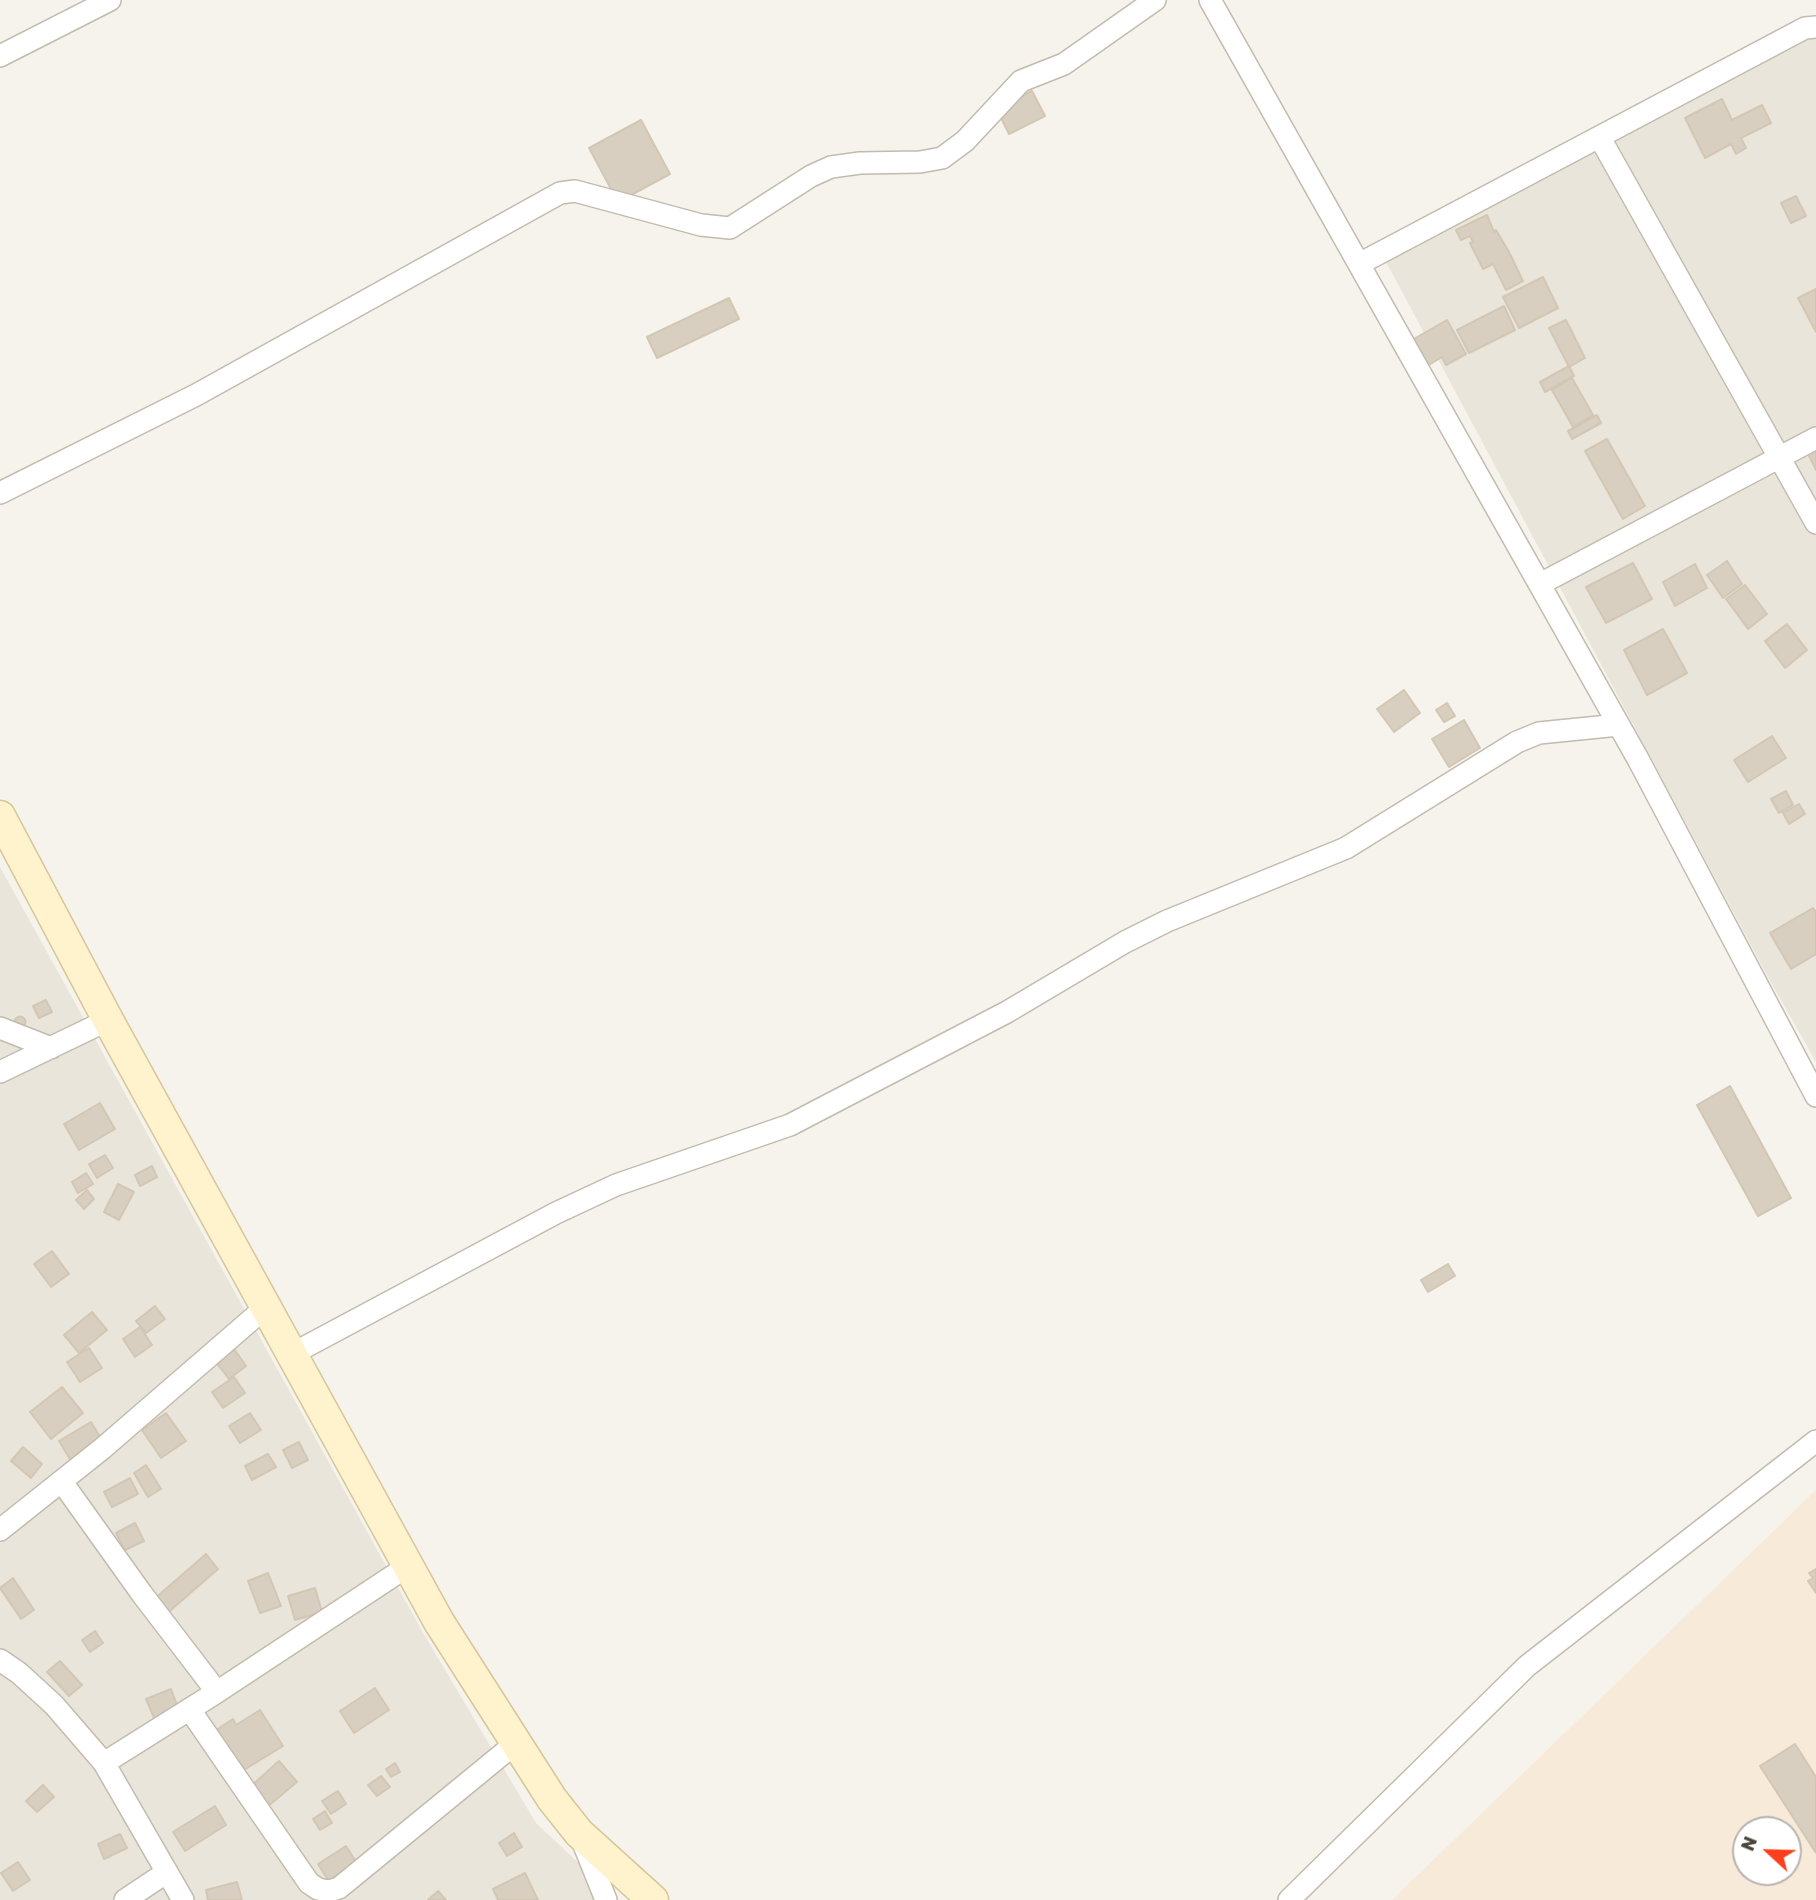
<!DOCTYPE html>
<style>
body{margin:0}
#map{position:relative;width:1816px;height:1900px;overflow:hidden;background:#f6f3ec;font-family:Rubik,sans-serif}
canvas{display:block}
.north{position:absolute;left:1732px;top:1816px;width:70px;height:70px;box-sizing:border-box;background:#fff;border:2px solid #b7b4b0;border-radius:50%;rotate:292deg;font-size:19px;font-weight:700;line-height:28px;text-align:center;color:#4b4439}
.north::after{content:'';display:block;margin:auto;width:24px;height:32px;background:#fc3f1d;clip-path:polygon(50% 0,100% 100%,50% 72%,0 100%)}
</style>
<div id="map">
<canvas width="1816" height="1900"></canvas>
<div class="north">N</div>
</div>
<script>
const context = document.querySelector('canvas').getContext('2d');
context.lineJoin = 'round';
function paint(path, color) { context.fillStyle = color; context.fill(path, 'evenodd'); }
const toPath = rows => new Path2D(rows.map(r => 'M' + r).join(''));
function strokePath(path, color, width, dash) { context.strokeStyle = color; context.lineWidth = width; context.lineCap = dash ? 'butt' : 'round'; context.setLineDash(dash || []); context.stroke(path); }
const residential = toPath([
 [1796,19,1816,33,1816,1062,1768,977,1376,243],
 [0,867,422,1631,536,1823,618,1900,0,1900]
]);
const commercial = toPath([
 [1816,1490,1816,1900,1392,1900],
 [1746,1830,1788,1830,1788,1872,1746,1872]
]);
const building = toPath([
 [1032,91,1045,116,1009,134,996,108,1032,91],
 [1722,99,1732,120,1762,105,1771,123,1741,138,1746,148,1736,154,1731,144,1705,158,1685,118,1722,99],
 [641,120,670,174,618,202,589,148,641,120],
 [1796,196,1806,216,1791,223,1781,203,1796,196],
 [1487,215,1494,232,1496,230,1509,252,1523,281,1506,290,1493,264,1483,269,1470,243,1473,242,1470,236,1461,240,1456,230,1487,215],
 [1543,277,1558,308,1519,328,1503,297,1543,277],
 [1816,289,1816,332,1798,298,1816,289],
 [729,298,739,319,657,358,647,337,729,298],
 [1504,306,1515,330,1469,353,1457,330,1504,306],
 [1447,320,1466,354,1446,365,1442,357,1427,366,1412,340,1447,320],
 [1566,320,1585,358,1569,367,1549,328,1566,320],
 [1569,366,1574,376,1545,392,1540,382,1569,366],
 [1572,378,1593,415,1573,427,1552,390,1572,378],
 [1597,415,1601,423,1572,439,1568,431,1597,415],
 [1607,439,1645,506,1623,519,1585,451,1607,439],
 [1816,450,1816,470,1808,454,1816,450],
 [1727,561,1742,584,1723,598,1707,575,1727,561],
 [1633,563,1652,599,1606,623,1586,587,1633,563],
 [1695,564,1707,588,1675,606,1663,582,1695,564],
 [1745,585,1767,614,1748,629,1726,599,1745,585],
 [1787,624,1807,650,1785,668,1765,641,1787,624],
 [1663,629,1687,673,1647,695,1624,650,1663,629],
 [1404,690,1420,713,1394,732,1377,709,1404,690],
 [1447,703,1455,716,1444,722,1436,710,1447,703],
 [1464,720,1480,748,1449,767,1432,739,1464,720],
 [1772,736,1786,758,1748,782,1734,760,1772,736],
 [1786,791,1793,805,1779,813,1771,799,1786,791],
 [1799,804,1805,814,1789,824,1783,813,1799,804],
 [1813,908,1816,912,1816,954,1791,969,1770,933,1813,908],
 [46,1000,52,1012,39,1018,33,1006,46,1000],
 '14.5 1022a5.5 5.5 0 1 1 11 0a5.5 5.5 0 1 1-11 0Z',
 [1730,1086,1791,1198,1758,1216,1697,1105,1730,1086],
 [100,1103,115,1129,79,1150,64,1124,100,1103],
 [105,1155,113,1168,97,1178,89,1164,105,1155],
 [152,1166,157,1177,140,1186,135,1175,152,1166],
 [86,1173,93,1184,78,1193,72,1182,86,1173],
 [118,1184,134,1192,119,1220,104,1212,118,1184],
 [87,1190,94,1199,84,1209,76,1200,87,1190],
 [52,1251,69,1274,51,1287,34,1264,52,1251],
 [1448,1264,1455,1276,1428,1292,1421,1280,1448,1264],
 [155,1306,165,1319,146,1333,136,1321,155,1306],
 [92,1312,107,1330,79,1353,64,1335,92,1312],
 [140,1327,152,1345,135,1357,123,1339,140,1327],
 [232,1346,246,1366,229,1379,214,1360,232,1346],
 [89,1348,102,1368,80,1382,67,1362,89,1348],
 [234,1377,245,1393,223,1408,212,1392,234,1377],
 [62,1387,83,1413,51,1439,30,1412,62,1387],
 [166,1413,186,1441,161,1458,142,1430,166,1413],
 [250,1413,261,1430,240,1443,229,1426,250,1413],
 [91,1422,103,1442,71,1461,59,1441,91,1422],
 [299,1442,308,1460,292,1468,283,1450,299,1442],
 [23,1447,42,1464,31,1478,11,1461,23,1447],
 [268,1454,276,1467,252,1480,245,1466,268,1454],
 [146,1465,161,1489,148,1497,134,1473,146,1465],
 [130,1478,138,1494,112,1507,104,1492,130,1478],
 [135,1523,144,1541,125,1550,116,1533,135,1523],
 [206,1554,218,1569,164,1616,152,1601,206,1554],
 [1816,1569,1816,1593,1808,1581,1813,1578,1809,1573,1816,1569],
 [268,1573,281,1606,260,1613,248,1581,268,1573],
 [13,1578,34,1610,21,1619,0,1588,13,1578],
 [315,1588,322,1612,295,1620,288,1596,315,1588],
 [95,1631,103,1643,90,1652,82,1640,95,1631],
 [60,1661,82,1685,69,1696,47,1672,60,1661],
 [375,1688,389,1710,354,1733,340,1711,375,1688],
 [171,1689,179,1710,155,1720,146,1699,171,1689],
 [260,1710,283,1746,239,1773,213,1732,233,1719,236,1725,260,1710],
 [1795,1744,1816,1777,1816,1853,1760,1766,1795,1744],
 [279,1761,297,1782,267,1807,250,1787,279,1761],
 [395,1763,400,1772,391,1777,386,1769,395,1763],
 [381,1776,390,1787,377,1796,368,1785,381,1776],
 [43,1785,54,1797,37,1812,26,1801,43,1785],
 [338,1791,346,1804,331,1814,322,1801,338,1791],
 [215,1806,226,1825,185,1851,173,1832,215,1806],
 [325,1811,332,1823,320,1830,313,1819,325,1811],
 [514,1833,522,1847,507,1856,499,1843,514,1833],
 [120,1834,127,1848,104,1859,98,1844,120,1834],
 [346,1846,360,1868,332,1886,318,1864,346,1846],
 [18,1862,30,1880,13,1891,1,1873,18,1862],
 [525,1873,538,1900,498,1900,493,1889,525,1873],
 [237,1882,242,1900,208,1900,206,1890,237,1882],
 [438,1891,446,1900,428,1900,438,1891]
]);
const street = toPath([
 [1210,0,1638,759,1816,1096],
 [0,56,110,0],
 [1600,138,1816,523],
 [1359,264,1805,28,1816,27],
 [0,493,196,395,560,193,575,191,701,225,730,228,811,176,831,167,860,163,920,162,942,158,965,141,1021,81,1064,64,1155,0],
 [1540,584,1816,438],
 [0,1028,51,1048],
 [0,1072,108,1020],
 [292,1354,556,1213,616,1185,790,1125,1007,1012,1125,942,1167,921,1346,848,1517,742,1539,733,1619,725],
 [62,1482,142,1594,217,1692],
 [0,1530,103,1448,266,1307],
 [0,1660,19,1673,54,1705,104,1763,183,1900],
 [190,1710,309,1883,318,1889,329,1891,339,1888,516,1743],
 [104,1763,217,1692,408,1566],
 [582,1840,606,1900],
 [125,1900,167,1872],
 [1289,1900,1527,1666,1816,1441]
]);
const secondary = toPath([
 [0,816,108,1020,439,1622,552,1799,579,1833,653,1900]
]);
paint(residential, '#eae5da');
paint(commercial, '#f7ead8');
paint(building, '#d8cfc1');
strokePath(building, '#d3c7b4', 2);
strokePath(street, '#c2bbae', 24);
strokePath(secondary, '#d6c79b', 33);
strokePath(street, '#fff', 21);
strokePath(secondary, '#fff3cd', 30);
</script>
